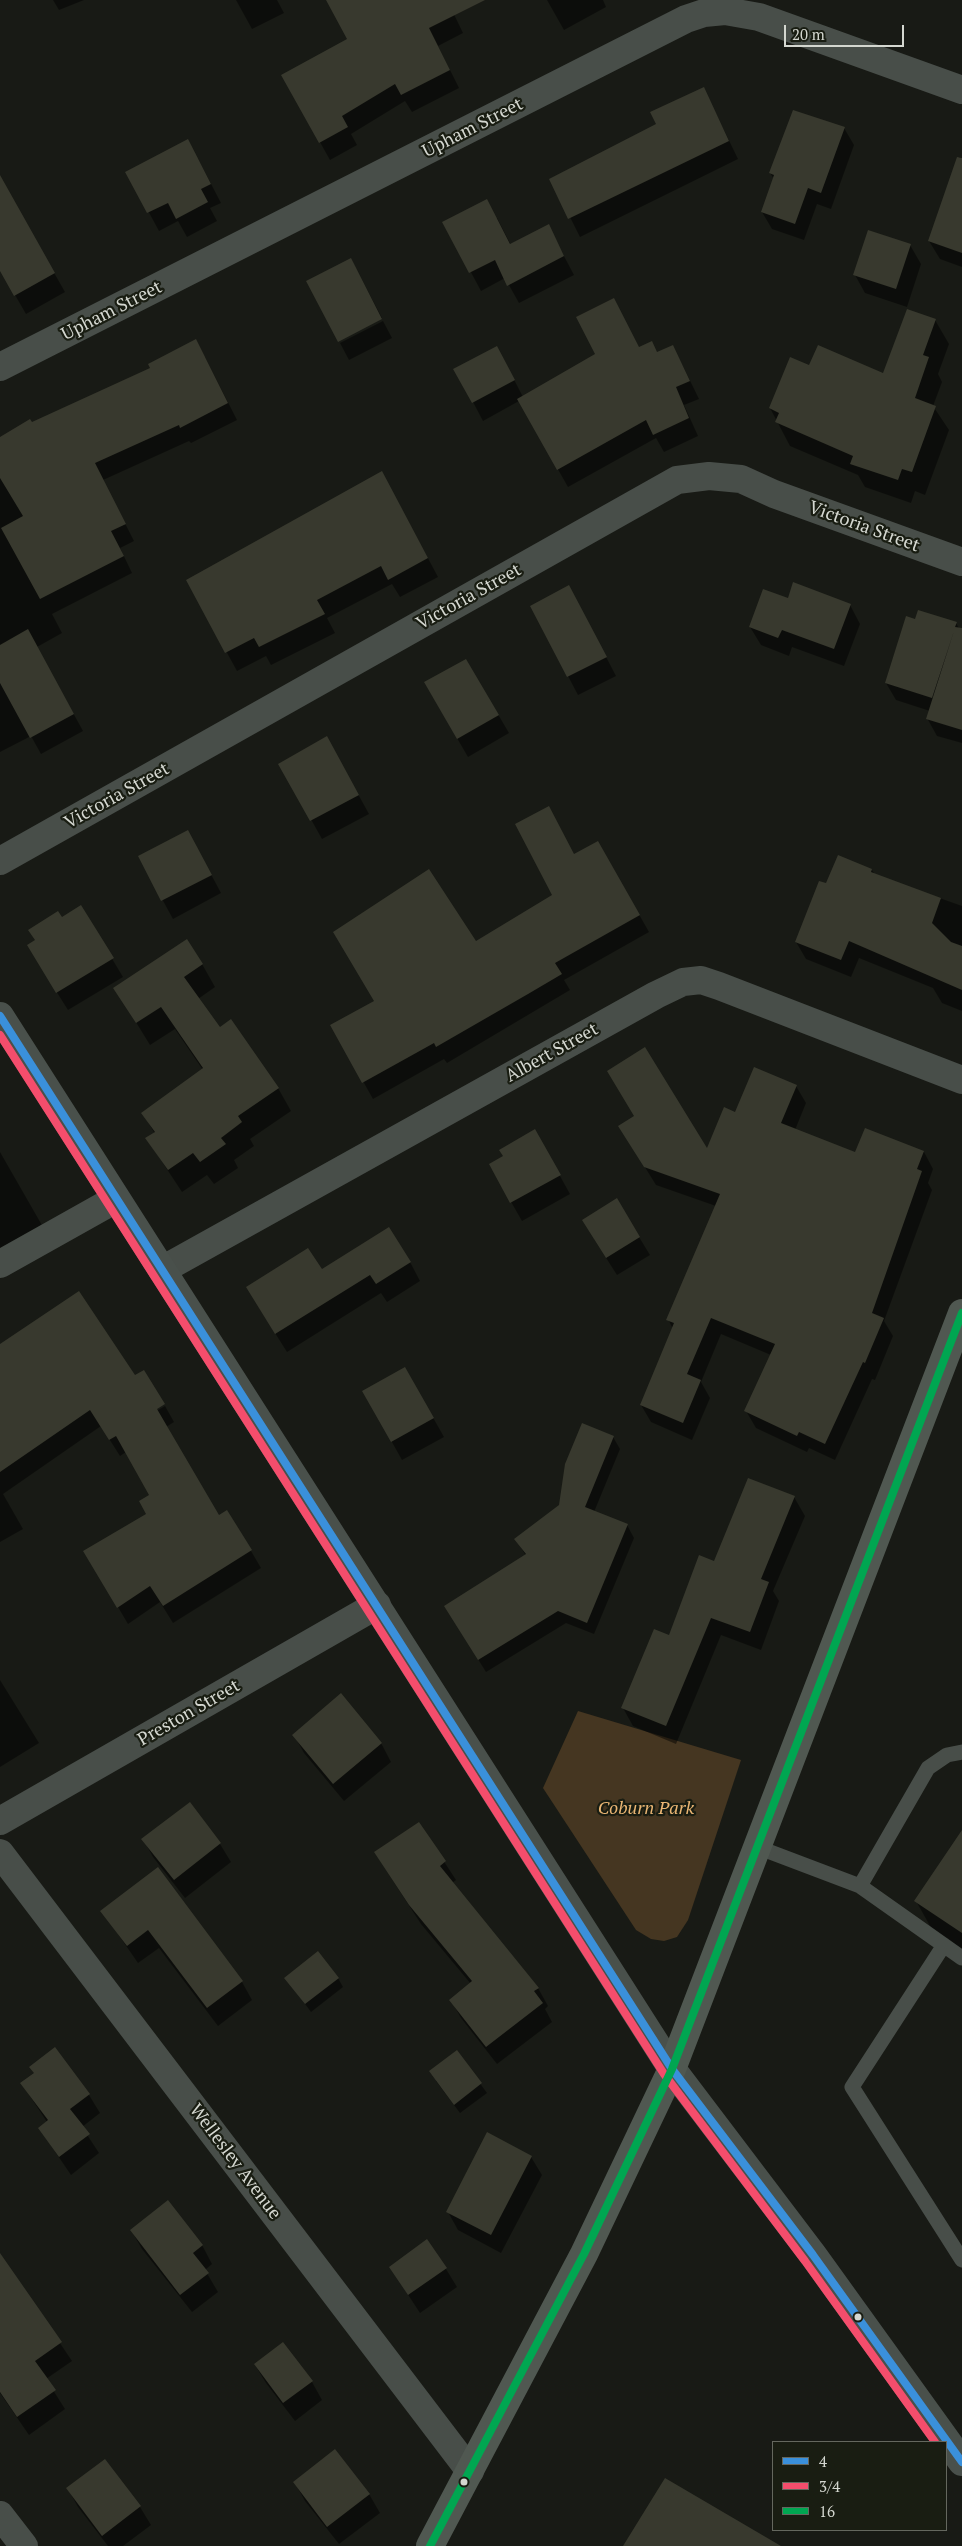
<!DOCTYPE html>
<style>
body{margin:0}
#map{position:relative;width:962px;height:2546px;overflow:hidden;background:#181a15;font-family:"PT Serif",serif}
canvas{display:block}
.legend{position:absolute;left:772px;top:2441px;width:175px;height:90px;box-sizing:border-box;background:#191d12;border:1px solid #64675e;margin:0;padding:6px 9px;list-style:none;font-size:15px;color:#d4d7d0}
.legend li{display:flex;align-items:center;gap:10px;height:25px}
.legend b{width:25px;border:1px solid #64675e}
.scale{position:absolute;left:784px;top:25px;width:120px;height:22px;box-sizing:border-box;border:2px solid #d4d7d0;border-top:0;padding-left:6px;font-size:15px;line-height:18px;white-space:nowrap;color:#d4d7d0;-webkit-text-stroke:4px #191d12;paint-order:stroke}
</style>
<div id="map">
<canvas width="962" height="2546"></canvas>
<ul class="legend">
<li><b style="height:6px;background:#3a90db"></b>4</li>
<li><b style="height:6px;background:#f44d6c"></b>3/4</li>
<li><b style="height:6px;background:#00a651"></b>16</li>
</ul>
<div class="scale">20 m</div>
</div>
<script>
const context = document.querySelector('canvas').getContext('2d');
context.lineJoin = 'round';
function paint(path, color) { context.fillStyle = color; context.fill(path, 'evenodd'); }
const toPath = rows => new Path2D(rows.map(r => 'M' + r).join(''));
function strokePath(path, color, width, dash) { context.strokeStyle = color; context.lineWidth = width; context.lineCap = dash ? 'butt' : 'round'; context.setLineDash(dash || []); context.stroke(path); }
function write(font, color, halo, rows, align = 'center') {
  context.font = font + ' "PT Serif",serif'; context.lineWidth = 4.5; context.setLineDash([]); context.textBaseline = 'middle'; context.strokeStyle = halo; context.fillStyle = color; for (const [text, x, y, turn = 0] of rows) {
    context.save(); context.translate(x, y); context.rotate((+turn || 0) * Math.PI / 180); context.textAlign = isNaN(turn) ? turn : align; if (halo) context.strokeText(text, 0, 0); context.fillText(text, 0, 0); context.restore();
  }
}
const green = toPath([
 [578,1711,741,1760,688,1920,677,1937,664,1941,651,1939,636,1930,543,1788]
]);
const shadow = toPath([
 [53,0,84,0,59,10],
 [236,0,277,0,284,13,252,29],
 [327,0,447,0,463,33,438,46,459,88,412,112,405,101,351,134,357,145,330,160,283,76,349,40],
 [547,0,603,0,606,7,564,30],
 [704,89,738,159,580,237,551,179,657,125],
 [844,128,854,145,831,209,817,204,804,240,772,229,762,212,774,179,770,173],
 [959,157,962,158,962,267,940,259,929,241],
 [198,159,221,203,210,208,217,221,187,237,178,221,159,231,127,172],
 [20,213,65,292,26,314,0,269,0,224],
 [497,218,511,245,548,226,574,275,519,303,505,278,481,291,444,222],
 [910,245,921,264,907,307,865,293,855,275],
 [351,259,382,318,338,341],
 [614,300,639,348,657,353,673,346,699,399,684,405,698,436,664,452,656,438,568,487,519,401,483,421,473,402,507,366,523,397,596,355],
 [935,320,949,344,938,374,942,382,933,406,949,430,925,495,915,491,911,503,865,487,858,475,790,446,770,408,810,367,884,375],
 [383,321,392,338,349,360,340,343],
 [205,357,237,420,191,443,189,441,103,480,134,541,120,548,132,573,52,614,62,633,37,647,83,731,41,754,31,736,0,752,0,438],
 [392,491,438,577,400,597,392,584,327,618,335,633,271,665,266,656,237,671,187,580],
 [788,600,850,605,860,624,844,666,792,647,789,656,761,645,750,627],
 [579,605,616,676,578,695,531,606],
 [916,621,956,623,962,634,962,743,937,736,927,718,930,711,896,700,886,683],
 [466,660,509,733,468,757,425,683],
 [337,756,369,814,322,839,280,764],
 [598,842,649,932,564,980,570,990,447,1063,444,1059,373,1099,332,1026,554,896,574,855],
 [198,850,221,893,173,919,139,857],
 [872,870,875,875,962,906,962,1011,942,1003,933,988,859,958,851,977,806,959,796,942,827,885],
 [81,907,123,977,68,1010,39,964,61,919],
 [202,964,215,987,198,999,220,1028,278,1088,291,1111,250,1139,254,1146,234,1160,238,1168,214,1184,207,1175,182,1192,147,1139,155,1134,143,1113,203,1070,175,1029,150,1045,115,988],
 [796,1086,806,1103,795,1130,856,1153,924,1152,933,1169,928,1183,932,1190,884,1321,893,1336,875,1380,872,1379,835,1460,809,1448,807,1452,756,1428,746,1411,771,1355,721,1334,701,1382,710,1398,692,1440,651,1422,641,1405,673,1329,668,1319,716,1206,656,1185,630,1143,707,1151,736,1113],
 [535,1131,570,1194,522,1221,490,1165,504,1157],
 [0,1152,43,1227,0,1252],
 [639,1237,650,1255,617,1275,594,1239],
 [410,1262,420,1281,387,1302,381,1293,287,1352,258,1306,321,1271],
 [0,1346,153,1413,165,1406,174,1422,166,1427,218,1517,251,1551,261,1568,173,1623,160,1602,128,1624,85,1551,148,1514,151,1495,126,1452,120,1456,101,1426,3,1494,23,1529,0,1542],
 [405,1368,444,1437,402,1460,364,1392],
 [613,1437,620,1449,594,1512,627,1525,634,1538,594,1634,566,1623,486,1672,453,1619,526,1556,516,1539,560,1506],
 [794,1497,805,1516,773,1591,779,1601,761,1650,721,1635,676,1744,633,1726,623,1708,670,1637,714,1562],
 [0,1680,39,1743,0,1767],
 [294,1735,381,1743,391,1762,344,1801,304,1753],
 [189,1803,220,1844,231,1862,185,1898,153,1857,143,1839],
 [419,1823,456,1880,452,1883,538,1988,548,2006,545,2009,552,2022,497,2064,461,2018,451,2000,471,1984,421,1924,375,1853],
 [962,1833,962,1952,934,1933,916,1901],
 [157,1869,242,1982,252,2000,218,2026,159,1948,138,1963,102,1911],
 [286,1978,338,1978,343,1987,311,2012],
 [457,2052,487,2093,460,2113,436,2081],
 [35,2074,89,2095,100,2113,82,2127,99,2153,71,2175,39,2128,47,2122,22,2084],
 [531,2157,542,2175,501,2253,458,2230,448,2212],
 [131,2230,202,2245,212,2264,205,2270,218,2292,192,2312,142,2249],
 [0,2254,72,2361,46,2379,65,2409,29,2435,0,2393],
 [390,2267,446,2269,457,2287,420,2313],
 [255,2365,312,2382,322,2400,295,2421,266,2383],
 [105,2460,140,2507,151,2525,123,2546,108,2546,78,2507,68,2489],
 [295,2483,369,2494,380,2513,339,2544,305,2501]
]);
const building = toPath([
 [326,0,485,0,429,28,450,70,401,95,395,84,342,116,348,127,319,143,281,75,347,39],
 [704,87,729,141,568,219,549,179,656,124,650,112],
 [793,110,845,127,821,193,808,188,795,224,761,212,774,175,769,173],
 [188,139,211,184,201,189,208,202,176,219,168,203,147,213,125,172],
 [957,157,962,158,962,253,928,241],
 [0,175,55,273,14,296,0,271],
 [487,199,510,244,549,224,564,256,507,286,495,260,469,273,442,222],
 [868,230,911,244,896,289,853,275],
 [351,258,382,319,338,342,306,281],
 [614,298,639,347,652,341,657,352,673,345,690,381,676,387,689,418,653,435,646,420,557,470,517,399,595,354,576,317],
 [907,309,936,319,923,355,929,357,915,398,936,406,912,472,902,469,898,480,850,464,853,456,775,422,779,413,769,408,790,357,809,365,818,345,883,373],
 [196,339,228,403,180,428,179,425,95,463,126,524,111,531,124,556,40,599,1,528,23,516,0,478,0,437,30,419,32,422,150,368,148,364],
 [497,346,515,380,472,403,453,369],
 [382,471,428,558,388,580,381,566,317,600,325,614,259,647,254,638,225,653,186,580],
 [793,582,851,604,834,649,782,630,778,638,749,627,763,589,788,598],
 [569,585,607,657,567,677,530,606],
 [918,610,957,622,955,627,962,628,962,730,926,719,954,631,932,698,885,683,906,616,915,619],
 [28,629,74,714,30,738,0,683,0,645],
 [466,659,499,715,457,739,424,682],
 [327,736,359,795,310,821,278,764],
 [549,806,574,854,598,841,640,915,555,963,562,974,528,994,436,1047,434,1043,362,1083,330,1025,374,1001,333,932,429,869,476,941,552,895,515,824],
 [188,830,212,875,161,901,138,856],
 [838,855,872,869,871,872,941,898,932,923,951,942,962,946,962,990,849,941,841,960,795,942,819,881,826,883],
 [81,905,114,958,56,993,27,945,35,940,28,930,58,911,62,917],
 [187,939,203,964,184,977,220,1027,231,1019,279,1088,238,1116,242,1122,221,1138,226,1144,200,1162,193,1153,168,1170,145,1138,155,1132,141,1113,203,1068,161,1007,136,1023,113,988],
 [645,1047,707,1148,724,1107,735,1112,754,1067,797,1085,781,1123,855,1152,865,1128,924,1151,917,1169,922,1171,872,1313,884,1318,865,1363,863,1362,825,1444,799,1432,797,1436,744,1411,775,1344,711,1318,687,1374,701,1380,683,1423,640,1405,674,1323,666,1320,720,1194,644,1167,618,1126,634,1116,607,1071],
 [535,1129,561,1175,510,1203,489,1164,503,1156,499,1150],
 [617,1198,640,1237,606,1258,582,1220],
 [389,1227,411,1262,376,1284,370,1275,275,1334,246,1287,308,1248,322,1269],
 [79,1291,135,1375,144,1370,165,1404,157,1409,219,1515,227,1510,252,1550,163,1606,150,1586,117,1608,83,1551,146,1514,139,1501,149,1495,116,1436,109,1440,90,1410,0,1472,0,1344],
 [405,1367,434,1418,391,1442,362,1391],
 [582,1423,614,1436,585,1507,628,1524,587,1623,558,1611,478,1660,444,1606,526,1554,514,1539,559,1505,565,1464],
 [748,1478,795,1496,761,1579,769,1582,750,1632,711,1618,666,1726,621,1708,654,1629,669,1635,699,1555,714,1561],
 [341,1693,382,1743,333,1784,292,1735],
 [190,1802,221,1843,174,1880,141,1839],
 [419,1822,446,1861,440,1866,539,1988,534,1991,543,2003,486,2047,449,2000,472,1981,409,1905,374,1852],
 [962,1830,962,1933,914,1901],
 [158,1867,243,1981,207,2008,148,1930,127,1946,100,1911],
 [318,1951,339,1978,305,2004,284,1978],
 [55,2047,90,2094,70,2109,90,2134,59,2157,38,2128,48,2120,20,2083,34,2073,29,2067],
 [457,2050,482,2083,454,2105,429,2071],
 [487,2132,532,2156,491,2235,446,2212],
 [168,2200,203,2245,193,2253,209,2273,180,2295,130,2230],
 [427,2239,447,2268,408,2295,389,2267],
 [0,2253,62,2342,35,2361,56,2390,17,2417,0,2392],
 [283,2342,313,2381,283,2403,254,2364],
 [335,2449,370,2494,327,2527,293,2482],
 [105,2459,141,2506,102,2536,66,2488],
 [665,2478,781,2546,623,2546]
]);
const service = toPath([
 [757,1847,860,1886,962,1958],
 [860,1886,928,1768,947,1755,962,1752],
 [944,1945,852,2087,962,2260]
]);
const minor = toPath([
 [0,367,686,19,704,13,725,11,759,17,962,90],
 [0,861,677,480,709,476,741,479,774,494,962,562],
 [0,1264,116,1199],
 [162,1270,656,995,683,982,701,980,719,986,962,1080],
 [0,1821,377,1605],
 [0,1853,470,2471],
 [0,2515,24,2546]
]);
const secondary = toPath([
 [0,1016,672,2069,813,2255,962,2462]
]);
const primary = toPath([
 [430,2546,584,2254,672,2069,962,1313]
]);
const bus1 = toPath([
 [0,1016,672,2069,813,2255,962,2462]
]);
const bus2 = toPath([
 [0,1035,664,2074,805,2261,935,2442]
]);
const bus3 = toPath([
 [430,2546,584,2254,672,2069,962,1313]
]);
const markers = [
 [858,2317,4.5,"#d4d7d0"],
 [464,2482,4.5,"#d4d7d0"]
];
const streetNames = [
 ["Upham Street",473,128,-27],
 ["Upham Street",112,311,-27],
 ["Victoria Street",864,527,20],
 ["Victoria Street",469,597,-29],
 ["Victoria Street",117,796,-29],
 ["Albert Street",552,1053,-29],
 ["Preston Street",189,1713,-30],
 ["Wellesley Avenue",235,2162,53]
];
const parkNames = [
 ["Coburn Park",646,1809]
];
paint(green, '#453621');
paint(shadow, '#0007');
paint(building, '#38392e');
strokePath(service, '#484e49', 15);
strokePath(minor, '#484e49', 28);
strokePath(secondary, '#49504b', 28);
strokePath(primary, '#505851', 28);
strokePath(bus1, '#3a90db', 8);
strokePath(bus2, '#f44d6c', 8);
strokePath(bus3, '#00a651', 8);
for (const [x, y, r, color] of markers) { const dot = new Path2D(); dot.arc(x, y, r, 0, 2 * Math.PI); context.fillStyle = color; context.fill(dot); strokePath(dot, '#191d12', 2); }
write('18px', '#d4d7d0', '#191d12', streetNames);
write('italic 18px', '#eab674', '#191d12', parkNames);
</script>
